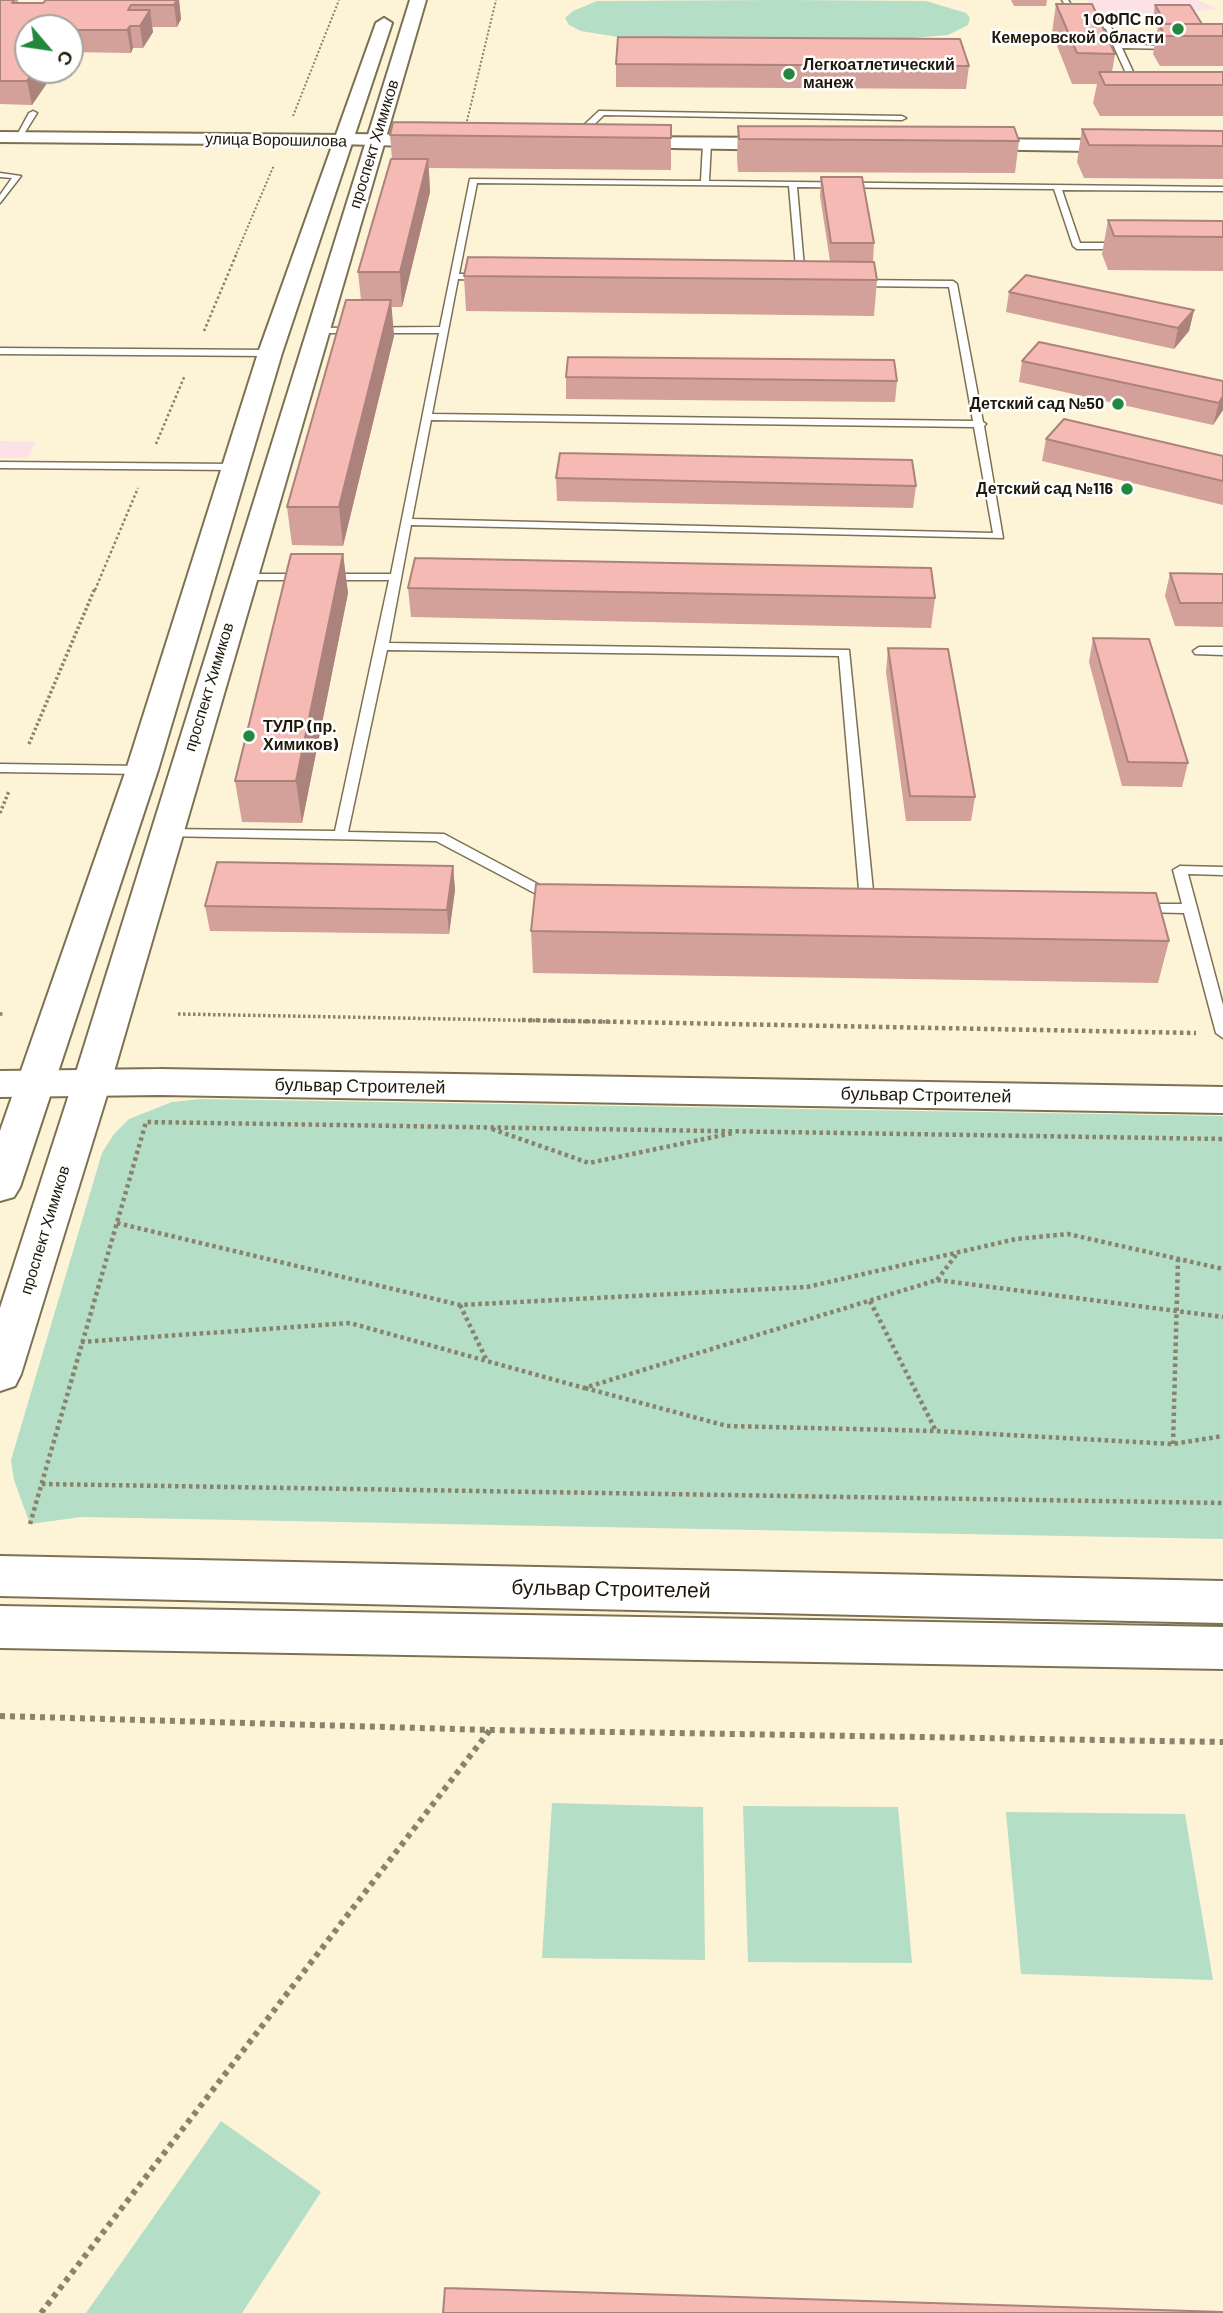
<!DOCTYPE html>
<meta charset="utf-8">
<style>
body{margin:0}
#map{position:relative;width:1223px;height:2313px;overflow:hidden;background:#fdf3d7;font-family:Barlow,sans-serif}
canvas{display:block}
.north{position:absolute;left:14px;top:14px;width:70px;height:70px;box-sizing:border-box;background:#fff;border:2px solid #a5a39e;border-radius:50%;rotate:119deg;font-size:19px;font-weight:700;line-height:28px;text-align:center;color:#1e190c}
.north::after{content:'';display:block;margin:auto;width:24px;height:32px;background:#23883d;clip-path:polygon(50% 0,100% 100%,50% 72%,0 100%)}
</style>
<div id="map">
<canvas width="1223" height="2313"></canvas>
<div class="north">С</div>
</div>
<script>
const context = document.querySelector('canvas').getContext('2d');
context.lineJoin = 'round';
function paint(path, color) { context.fillStyle = color; context.fill(path, 'evenodd'); }
const toPath = rows => new Path2D(rows.map(r => 'M' + r).join(''));
function strokePath(path, color, width, dash) { context.strokeStyle = color; context.lineWidth = width; context.lineCap = dash ? 'butt' : 'round'; context.setLineDash(dash || []); context.stroke(path); }
function write(font, color, halo, rows, align = 'center') {
  context.font = font + ' Barlow,sans-serif'; context.lineWidth = 5; context.setLineDash([]); context.textBaseline = 'middle'; context.strokeStyle = halo; context.fillStyle = color; for (const [text, x, y, turn = 0] of rows) {
    context.save(); context.translate(x, y); context.rotate((+turn || 0) * Math.PI / 180); context.textAlign = isNaN(turn) ? turn : align; if (halo) context.strokeText(text, 0, 0); context.fillText(text, 0, 0); context.restore();
  }
}
const industrial = toPath([
 [1087,0,1198,0,1217,9,1165,14,1093,13],
 [0,441,36,442,27,458,0,458]
]);
const green = toPath([
 [784,0,926,1,966,13,970,18,968,25,948,35,900,39,624,38,581,31,569,25,565,18,573,11,597,1],
 [201,1099,1223,1116,1223,1539,81,1517,30,1524,14,1480,11,1460,102,1153,114,1134,129,1119,172,1102],
 [552,1803,703,1807,705,1960,542,1958],
 [743,1806,898,1807,912,1963,748,1962],
 [1006,1812,1185,1814,1213,1980,1021,1974],
 [221,2121,321,2192,242,2313,86,2313]
]);
const pathFar4 = toPath([
 [293,116,339,0],
 [466,125,496,0],
 [235,257,274,165]
]);
const pathFar3 = toPath([
 [204,331,236,255],
 [156,444,185,375],
 [95,590,138,488]
]);
const pathFar2 = toPath([
 [29,744,95,588],
 [0,813,9,791],
 [0,1014,5,1014],
 [178,1014,616,1022]
]);
const pathFar1 = toPath([
 [522,1020,1196,1033],
 [492,1129,589,1163,733,1133],
 [117,1223,460,1305,807,1287,1016,1239,1068,1234,1223,1269],
 [937,1280,956,1255],
 [870,1301,936,1431],
 [460,1305,487,1361],
 [81,1342,350,1323,584,1388,937,1280,1223,1317],
 [585,1388,727,1426,936,1431,1173,1444,1223,1436],
 [1173,1444,1178,1259],
 [42,1484,1223,1503],
 [30,1524,146,1122,1223,1139]
]);
const path = toPath([
 [0,1716,490,1730,1223,1742],
 [41,2313,490,1730]
]);
const service = toPath([
 [1062,0,1068,0,1072,6,1111,27,1120,44,1179,47,1175,49,1122,48,1141,89,1134,91,1106,29,1067,8,1062,0],
 [33,111,37,113,22,137,15,139,29,113,33,111],
 [599,111,902,116,906,118,902,120,604,115,578,140,572,140,572,136,599,111],
 [707,141,711,143,709,181,1223,187,1223,191,1062,190,1080,243,1125,243,1129,246,1125,249,1077,249,1073,246,1054,189,797,187,805,279,801,282,797,279,789,186,477,183,459,274,483,274,487,277,483,280,458,279,432,414,973,421,949,287,855,286,851,283,855,280,953,281,957,284,983,422,986,424,984,426,1003,538,411,525,389,643,849,650,874,901,872,904,867,905,860,901,839,656,387,650,348,832,444,834,549,890,559,891,561,894,559,897,542,897,436,841,160,836,158,833,165,829,335,831,389,580,243,580,237,577,243,574,391,574,439,333,319,333,316,332,316,328,440,327,470,179,701,181,703,143,707,141],
 [431,420,974,427,993,533,412,519,431,420],
 [0,173,21,176,0,203,0,195,12,178,0,177,0,173],
 [0,348,270,350,275,353,270,356,0,354,0,348],
 [0,462,235,464,240,467,235,470,0,468,0,462],
 [1199,647,1223,647,1223,655,1195,654,1193,651,1199,647],
 [0,764,142,766,148,770,142,774,0,772,0,764],
 [1180,866,1223,867,1223,875,1188,874,1223,1005,1223,1038,1216,1033,1184,913,1140,912,1133,908,1140,904,1182,904,1173,870,1180,866]
]);
const minor = toPath([
 [0,132,346,135,354,140,346,145,0,142,0,132]
]);
const tertiary = toPath([
 [346,134,444,135,454,141,444,147,339,144,336,140,346,134],
 [620,137,790,138,800,144,790,150,613,147,610,143,613,139,620,137],
 [966,139,1223,141,1223,153,959,149,956,145,959,141,966,139],
 [160,1069,1223,1087,1223,1113,160,1095,0,1097,0,1071,160,1069]
]);
const secondary = toPath([
 [410,0,426,0,111,1082,21,1374,15,1386,0,1391,0,1308,73,1082,410,0],
 [384,18,392,23,282,353,158,770,20,1187,14,1197,0,1201,0,1131,126,770,258,353,376,23,384,18],
 [0,1556,1223,1581,1223,1623,0,1596,0,1556],
 [0,1606,1223,1627,1223,1669,0,1648,0,1606]
]);
const wall = toPath([
 [0,0,18,0,18,3,43,3,179,0,181,19,177,27,152,27,153,32,143,48,133,48,131,53,70,52,70,28,28,28,28,70,56,70,32,105,0,104],
 [1011,0,1047,0,1046,6,1014,6],
 [1056,4,1115,54,1112,72,1223,72,1223,116,1100,116,1093,103,1097,84,1072,84,1052,33],
 [1155,5,1202,24,1223,24,1223,66,1160,66,1153,54,1158,26,1153,17],
 [616,64,969,66,966,89,616,87],
 [671,125,671,170,429,168,430,192,402,307,391,307,394,336,343,546,292,545,287,507,361,300,358,272,392,159,390,135],
 [738,126,1019,141,1015,173,738,172,737,158],
 [1082,129,1223,131,1223,179,1084,178,1077,162],
 [821,177,874,243,873,262,877,280,874,316,466,311,464,276,830,261,820,196],
 [1108,220,1223,221,1223,271,1108,270,1102,254],
 [1009,292,1194,310,1189,331,1174,349,1006,312],
 [1022,361,1223,381,1223,410,1213,425,1019,382],
 [566,377,897,381,895,402,566,399],
 [1046,439,1223,456,1223,505,1042,461],
 [556,478,916,486,913,508,557,501],
 [343,554,348,593,302,823,242,822,235,781],
 [1170,573,1223,574,1223,627,1175,626,1165,596],
 [408,588,935,598,931,628,411,617],
 [1093,638,1188,763,1182,787,1122,786,1089,662],
 [888,648,975,797,971,821,906,821,886,672],
 [453,866,455,890,449,934,210,931,205,906],
 [531,931,1169,941,1158,983,533,973]
]);
const shadedWall = toPath([
 [177,0,179,0,181,19,177,27,174,5],
 [150,10,153,32,143,48,140,26],
 [130,26,133,48,131,53,127,30],
 [35,70,56,70,32,105,27,81],
 [428,159,430,192,402,307,400,272],
 [391,300,394,336,343,546,339,507],
 [1194,310,1189,331,1174,349,1178,328],
 [1223,396,1223,410,1213,425,1219,403],
 [343,554,348,593,302,823,296,781],
 [453,866,455,890,449,934,447,910]
]);
const building = toPath([
 [0,0,14,0,12,3,43,3,46,0,177,0,174,5,131,5,128,10,150,10,140,26,130,26,127,30,70,30,70,28,28,28,28,44,27,45,28,45,28,70,35,70,27,81,0,81,0,0],
 [1056,4,1092,4,1115,54,1077,53,1056,4],
 [1155,5,1190,5,1202,24,1166,24,1155,5],
 [1159,24,1223,24,1223,36,1165,36,1159,24],
 [618,37,960,39,969,66,616,64,618,37],
 [1099,72,1223,72,1223,85,1105,85,1099,72],
 [393,122,671,125,671,138,390,135,393,122],
 [738,126,1014,127,1019,141,739,139,738,126],
 [1082,129,1223,131,1223,146,1089,145,1082,129],
 [391,159,428,159,400,272,358,272,391,159],
 [821,177,862,177,874,243,831,243,821,177],
 [1108,220,1223,221,1223,237,1114,236,1108,220],
 [468,257,874,262,877,280,464,276,468,257],
 [1026,275,1194,310,1178,328,1009,292,1026,275],
 [346,300,391,300,339,507,287,507,346,300],
 [1039,342,1223,381,1223,396,1219,403,1022,361,1039,342],
 [568,357,894,360,897,381,566,377,568,357],
 [1064,419,1223,456,1223,481,1046,439,1064,419],
 [560,453,912,460,916,486,556,478,560,453],
 [291,554,343,554,296,781,235,781,291,554],
 [415,558,931,568,935,598,408,588,415,558],
 [1170,573,1223,574,1223,603,1180,603,1170,573],
 [1093,638,1149,639,1188,763,1128,762,1093,638],
 [888,648,948,649,975,797,910,796,888,648],
 [217,862,453,866,447,910,205,906,217,862],
 [536,884,1156,893,1169,941,531,931,536,884],
 [445,2288,1223,2312,1223,2313,443,2313,445,2288]
]);
const markers = [
 [1178,29,7,"#23883d"],
 [789,74,7,"#23883d"],
 [1118,404,7,"#23883d"],
 [1127,489,7,"#23883d"],
 [249,736,7,"#23883d"]
];
const farPoinames = [
 ["1 ОФПС по",1164,20],
 ["Кемеровской области",1164,38],
 ["Легкоатлетический",803,65,"left"],
 ["манеж",803,83,"left"],
 ["Детский сад №50",1104,404],
 ["Детский сад №116",1113,489],
 ["ТУЛР (пр.",263,727,"left"],
 ["Химиков)",263,745,"left"]
];
const farStreetnames = [
 ["улица Ворошилова",276,140,1],
 ["проспект Химиков",374,144,-73],
 ["проспект Химиков",209,687,-73],
 ["проспект Химиков",45,1230,-73]
];
const streetNames = [
 ["бульвар Строителей",360,1086,1],
 ["бульвар Строителей",926,1095,1]
];
const nearStreetnames = [
 ["бульвар Строителей",611,1589,1]
];
paint(industrial, '#fce2e7');
paint(green, '#b4dec6');
strokePath(service, '#7c7152', 3);
strokePath(minor, '#7c7152', 4);
strokePath(tertiary, '#7c7152', 4);
strokePath(secondary, '#7c7152', 4);
strokePath(pathFar4, '#89826d', 2, [2, 2]);
strokePath(pathFar3, '#89826d', 2.5, [2.5, 2.5]);
strokePath(pathFar2, '#89826d', 3.5, [2.5, 2.5]);
strokePath(pathFar1, '#89826d', 4.5, [3.5, 3.5]);
strokePath(path, '#89826d', 6, [5, 5]);
paint(service, '#fff');
paint(minor, '#fff');
paint(tertiary, '#fff');
paint(secondary, '#fff');
paint(wall, '#d3a09a');
paint(shadedWall, '#ac827d');
paint(building, '#f5bab3');
strokePath(building, '#ac827d', 2);
for (const [x, y, r, color] of markers) { const dot = new Path2D(); dot.arc(x, y, r, 0, 2 * Math.PI); context.fillStyle = color; context.fill(dot); strokePath(dot, '#fff', 2.5); }
write('bold 16px', '#1e190c', '#fff', farPoinames, 'right');
write('16px', '#1e190c', '#fff', farStreetnames);
write('18px', '#1e190c', '#fff', streetNames);
write('21px', '#1e190c', '#fff', nearStreetnames);
</script>
